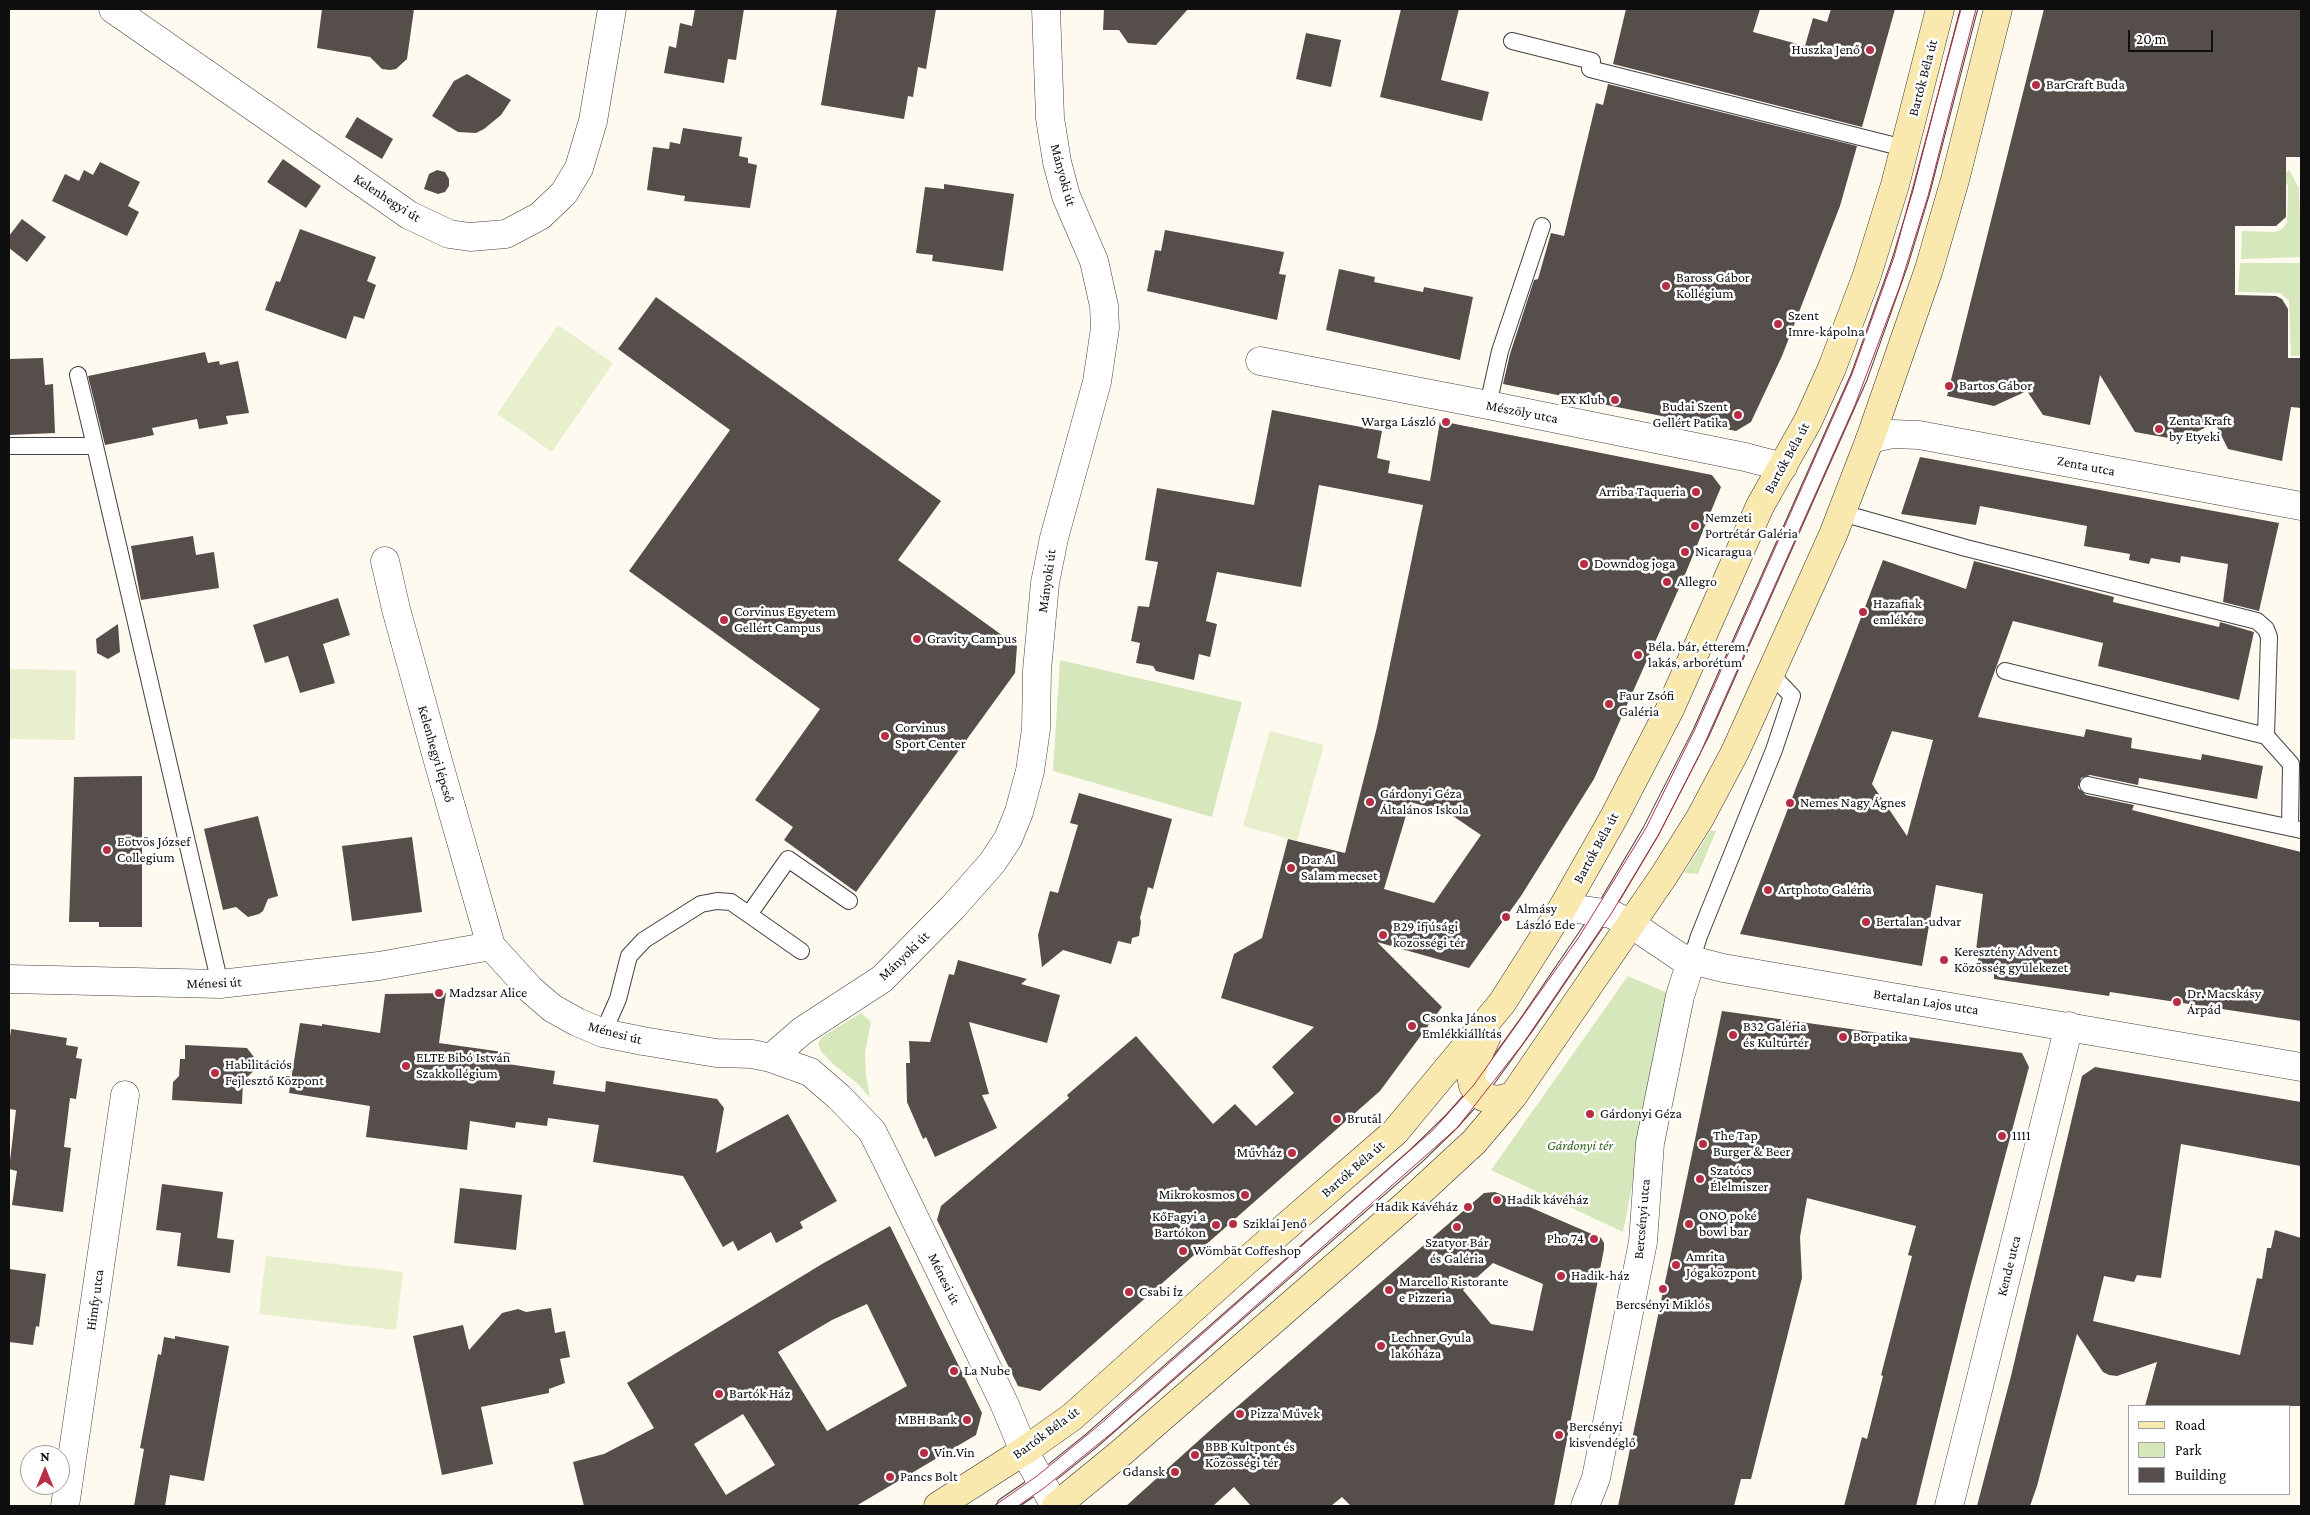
<!DOCTYPE html>
<meta charset="utf-8">
<style>
body{margin:0}
#map{position:relative;width:2310px;height:1515px;overflow:hidden;background:#fefaf0;font-family:"Crimson Pro",serif}
canvas{display:block}
.frame{position:absolute;inset:0;border:10px solid #0e0e0e;pointer-events:none}
.legend{position:absolute;left:2128px;top:1405px;width:162px;height:90px;box-sizing:border-box;background:#fff;border:1px solid #9f9f9f;margin:0;padding:6px 9px;list-style:none;font-size:15px;color:#0e0e0e}
.legend li{display:flex;align-items:center;gap:10px;height:25px}
.legend b{width:25px;border:1px solid #9f9f9f}
.north{position:absolute;left:20px;top:1445px;width:50px;height:50px;box-sizing:border-box;background:#fff;border:1px solid #9f9f9f;border-radius:50%;rotate:0deg;font-size:14px;font-weight:700;line-height:20px;text-align:center;color:#0e0e0e}
.north::after{content:'';display:block;margin:auto;width:18px;height:22px;background:#b72e44;clip-path:polygon(50% 0,100% 100%,50% 72%,0 100%)}
.scale{position:absolute;left:2128px;top:30px;width:85px;height:22px;box-sizing:border-box;border:2px solid #0e0e0e;border-top:0;padding-left:6px;font-size:15px;line-height:18px;white-space:nowrap;color:#0e0e0e;-webkit-text-stroke:4px #fff;paint-order:stroke}
</style>
<div id="map">
<canvas width="2310" height="1515"></canvas>
<div class="frame"></div>
<ul class="legend">
<li><b style="height:6px;background:#fae9af"></b>Road</li>
<li><b style="height:14px;background:#d7e7bc"></b>Park</li>
<li><b style="height:14px;background:#564e4b"></b>Building</li>
</ul>
<div class="north">N</div>
<div class="scale">20 m</div>
</div>
<script>
const context = document.querySelector('canvas').getContext('2d');
context.lineJoin = 'round';
function paint(path, color) { context.fillStyle = color; context.fill(path, 'evenodd'); }
const toPath = rows => new Path2D(rows.map(r => 'M' + r).join(''));
function strokePath(path, color, width, dash) { context.strokeStyle = color; context.lineWidth = width; context.lineCap = dash ? 'butt' : 'round'; context.setLineDash(dash || []); context.stroke(path); }
function write(font, color, halo, rows, align = 'center') {
  context.font = font + ' "Crimson Pro",serif'; context.lineWidth = 5; context.setLineDash([]); context.textBaseline = 'middle'; context.strokeStyle = halo; context.fillStyle = color; for (const [text, x, y, turn = 0] of rows) {
    context.save(); context.translate(x, y); context.rotate((+turn || 0) * Math.PI / 180); context.textAlign = isNaN(turn) ? turn : align; if (halo) context.strokeText(text, 0, 0); context.fillText(text, 0, 0); context.restore();
  }
}
const green = toPath([
 [2289,170,2299,188,2301,257,2241,259,2242,231,2275,232,2282,229,2287,223,2288,186,2282,176],
 [2240,263,2301,263,2301,356,2291,356,2289,301,2280,293,2238,292],
 [1060,660,1242,702,1212,817,1053,771],
 [1711,830,1716,831,1698,874,1684,873],
 [1628,976,1670,994,1623,1232,1491,1170],
 [861,1013,871,1022,865,1052,866,1075,870,1098,859,1085,832,1063,821,1051,818,1043,822,1037]
]);
const pitch = toPath([
 [558,325,613,363,552,452,497,414],
 [9,669,76,670,75,740,9,739],
 [1270,731,1324,745,1297,841,1243,826],
 [266,1256,403,1272,396,1330,259,1314]
]);
const building = toPath([
 [322,9,414,9,407,59,396,69,390,70,382,69,370,57,317,48],
 [695,9,744,9,736,60,728,59,724,83,664,73,669,46,676,48,680,23,692,26],
 [837,9,936,9,926,69,918,67,913,97,908,96,904,119,821,105],
 [1104,9,1188,9,1156,45,1128,43,1119,30,1103,30],
 [1401,9,1459,9,1441,80,1489,92,1482,121,1380,97],
 [1626,9,1760,9,1753,32,1805,46,1813,18,1827,22,1831,9,1895,9,1862,127,1613,64],
 [2044,9,2301,9,2301,157,2286,157,2286,217,2276,226,2235,226,2235,295,2276,296,2282,299,2288,309,2288,358,2301,358,2301,408,2291,407,2282,461,2228,449,2215,423,2180,440,2135,432,2100,375,2090,425,2043,415,2027,391,1994,406,1947,396],
 [1306,33,1341,40,1331,87,1296,79],
 [467,74,511,100,501,115,484,129,476,133,458,132,432,116,454,81],
 [1608,84,1857,146,1840,206,1782,356,1751,422,1736,431,1503,384,1510,354,1534,280,1538,279,1551,233,1564,236,1596,103,1603,105],
 [357,117,393,139,382,159,345,137],
 [683,128,742,137,739,156,748,158,748,163,757,165,750,208,684,201,685,196,647,190,653,147,669,149,670,142,680,144],
 [283,159,321,186,306,208,267,182],
 [100,162,140,182,128,206,139,212,127,236,52,201,65,174,79,181,84,170,93,175],
 [437,170,445,172,449,179,449,186,445,192,438,194,424,189,429,174],
 [944,184,1014,194,1003,271,932,261,933,255,916,253,925,187,944,189],
 [22,219,46,237,27,262,9,248,9,236],
 [300,229,376,257,367,281,376,285,364,319,354,316,346,339,265,310,276,281,280,282],
 [1165,230,1284,252,1279,274,1286,275,1277,320,1147,291,1155,250,1161,251],
 [1339,269,1375,277,1374,282,1423,292,1424,287,1473,297,1460,360,1326,330],
 [656,297,941,501,898,560,1017,646,1015,673,856,892,784,840,793,827,755,800,820,709,629,571,730,430,618,349],
 [205,352,208,363,219,361,220,365,238,361,249,413,226,416,228,424,199,429,197,419,152,428,154,435,105,445,88,376],
 [43,358,45,385,53,384,55,433,9,435,9,359],
 [1272,410,1382,431,1377,458,1390,461,1388,473,1430,481,1440,421,1712,475,1721,487,1684,577,1594,779,1521,896,1469,968,1377,942,1442,1007,1380,1091,1040,1391,1018,1386,937,1220,941,1206,1069,1098,1067,1095,1136,1036,1213,1124,1235,1104,1256,1126,1294,1093,1272,1067,1314,1027,1221,998,1234,954,1262,938,1288,839,1345,853,1377,727,1423,505,1319,485,1301,587,1217,572,1206,621,1217,624,1210,657,1199,654,1194,680,1156,671,1153,666,1136,663,1140,643,1131,641,1138,606,1149,607,1158,562,1145,560,1157,488,1254,505],
 [1410,802,1447,812,1481,835,1434,903,1384,889],
 [1920,457,2279,523,2259,611,2223,602,2228,564,2181,556,2180,563,2151,558,2149,564,2129,560,2130,554,2084,546,2087,526,1980,506,1976,525,1901,514],
 [193,536,196,555,214,552,219,588,141,600,131,546],
 [1883,560,1966,589,1974,561,2114,597,2113,602,2219,627,2220,622,2254,632,2239,700,2098,666,2103,643,2013,621,1978,717,2084,737,2086,729,2132,738,2131,748,2201,760,2202,754,2263,766,2257,799,2139,778,2138,785,2090,775,2081,778,2078,788,2086,795,2134,805,2132,810,2301,852,2301,1021,2110,992,2109,996,1994,979,1994,974,1977,971,1979,951,1976,950,1983,894,1936,885,1922,966,1740,934],
 [1892,731,1933,740,1907,836,1872,784],
 [338,598,350,635,323,644,335,683,300,693,288,656,265,663,253,625],
 [118,624,120,652,108,659,97,653,96,639],
 [142,776,142,927,99,927,99,922,69,922,74,777],
 [1079,793,1172,819,1153,889,1148,887,1140,918,1141,922,1139,936,1132,938,1131,944,1118,941,1111,964,1063,950,1042,967,1038,935,1050,891,1058,893,1078,825,1070,823],
 [258,816,278,896,268,899,263,911,259,914,248,917,236,907,223,910,204,829],
 [412,837,422,912,352,921,342,846],
 [958,960,1027,979,1021,984,1060,995,1047,1043,969,1022,989,1094,982,1095,997,1128,935,1157,926,1137,923,1139,907,1102,906,1063,910,1063,909,1041,930,1042,949,974,954,975],
 [446,993,439,1043,510,1053,508,1064,555,1071,553,1084,605,1092,606,1081,717,1099,724,1108,716,1153,788,1114,837,1201,800,1222,803,1228,776,1243,771,1232,738,1251,733,1241,723,1247,683,1176,593,1162,599,1125,548,1118,547,1126,516,1122,515,1128,470,1121,467,1150,366,1137,370,1106,289,1093,300,1023,322,1026,322,1024,380,1033,385,994],
 [1722,1011,2022,1053,2029,1067,1970,1287,1916,1506,1844,1506,1862,1437,1867,1439,1883,1376,1881,1375,1912,1256,1908,1255,1916,1226,1807,1198,1800,1237,1802,1278,1751,1479,1741,1479,1734,1506,1618,1506],
 [11,1029,67,1038,66,1045,78,1047,76,1058,82,1059,76,1099,70,1098,64,1147,71,1148,63,1212,12,1205,17,1171,9,1169,16,1110,9,1109,9,1044],
 [185,1045,247,1048,260,1065,243,1081,242,1104,172,1100,173,1082,179,1076,180,1059,185,1059],
 [2095,1067,2301,1102,2301,1166,2181,1144,2161,1278,2137,1275,2134,1282,2104,1276,2093,1321,2240,1355,2257,1278,2262,1279,2267,1248,2271,1248,2275,1230,2301,1238,2301,1406,2145,1406,2157,1362,2117,1376,2109,1375,2103,1372,2077,1334,2037,1486,2030,1506,1977,1506,2011,1376,2082,1076],
 [162,1184,223,1192,217,1238,234,1240,230,1273,177,1266,181,1233,156,1230],
 [460,1188,522,1195,516,1250,454,1243],
 [1495,1192,1601,1238,1604,1243,1604,1249,1554,1506,1351,1506,1342,1497,1331,1506,1251,1506,1234,1487,1213,1506,1126,1506,1217,1424,1484,1193],
 [1493,1263,1543,1284,1533,1331,1491,1324,1463,1290],
 [890,1226,982,1413,976,1435,856,1506,584,1506,573,1462,604,1454,654,1428,627,1383,822,1264],
 [867,1304,907,1386,827,1431,778,1352,832,1320],
 [743,1414,775,1465,726,1495,694,1444],
 [9,1269,46,1274,39,1327,36,1326,33,1345,9,1342],
 [551,1308,555,1333,565,1331,570,1357,560,1359,565,1383,549,1389,549,1393,481,1407,493,1464,442,1475,413,1336,463,1325,469,1350,502,1313,518,1309,526,1312],
 [175,1336,229,1346,204,1481,170,1475,165,1506,134,1506,144,1449,140,1448,158,1354,161,1355,164,1337,175,1339]
]);
const lane = toPath([
 [1512,41,1592,61,1590,69,1904,148],
 [78,375,95,446],
 [1488,405,1500,351,1542,226],
 [9,446,95,446,220,984],
 [1842,513,1966,548,2257,621,2266,629,2269,637,2266,736,2005,671],
 [2266,736,2291,764,2290,827],
 [2088,785,2301,830],
 [750,913,788,859,849,901],
 [1691,961,1699,936,1774,750,1792,696,1771,674],
 [603,1033,618,999,629,956,644,940,701,904,717,901,731,902,801,951],
 [1005,1506,1040,1482,1091,1441,1417,1155,1451,1122,1477,1093,1527,1024,1603,912,1651,831,1701,733,1859,377,1900,262,1921,193,1969,9]
]);
const street = toPath([
 [113,9,409,215,449,234,470,237,506,234,540,216,564,193,579,168,593,121,612,9],
 [1260,361,1488,405,1745,457,1783,467],
 [1870,439,1892,434,1919,435,2301,506],
 [385,561,396,609,438,761,491,946,530,989,552,1008,577,1022,603,1033,643,1041,716,1053,752,1054,771,1058,810,1072,839,1097,872,1131,887,1161,1004,1403,1024,1451,1055,1506],
 [1563,907,1611,914,1631,924,1680,957,1723,968,2301,1067],
 [9,979,220,984,379,966,491,946],
 [771,1058,802,1031,882,979,953,907,992,863,1008,839,1019,812,1030,771,1036,729,1037,670,1045,583,1054,538,1097,382,1105,328,1104,306,1094,261,1066,196,1057,162,1050,118,1046,9],
 [65,1506,125,1095],
 [1585,1506,1596,1478,1643,1242,1650,1143,1680,996,1691,961],
 [1949,1506,2069,1026]
]);
const secondary = toPath([
 [1487,1036,1475,1062,1471,1076,1473,1086,1483,1097,1497,1100,1513,1096],
 [938,1506,1024,1451,1072,1417,1244,1263,1395,1132,1502,1003,1563,907,1614,817,1670,709,1760,506,1808,421,1832,368,1867,275,1895,185,1940,9],
 [1056,1506,1122,1452,1409,1202,1474,1142,1513,1096,1665,874,1700,818,1735,752,1833,535,1870,439,1929,269,1955,180,1998,9]
]);
const tram = toPath([
 [994,1506,1037,1476,1098,1426,1433,1130,1473,1086,1579,937,1646,828,1695,729,1852,374,1894,257,1961,9],
 [1018,1506,1044,1488,1113,1432,1457,1128,1522,1045,1611,914,1659,834,1699,756,1855,405,1900,286,1928,196,1976,9]
]);
const markers = [
 [1870,50,5,"#b72e44"],
 [2036,85,5,"#b72e44"],
 [1666,286,5,"#b72e44"],
 [1778,324,5,"#b72e44"],
 [1949,386,5,"#b72e44"],
 [1615,400,5,"#b72e44"],
 [1738,415,5,"#b72e44"],
 [1446,422,5,"#b72e44"],
 [2159,429,5,"#b72e44"],
 [1696,492,5,"#b72e44"],
 [1695,526,5,"#b72e44"],
 [1685,552,5,"#b72e44"],
 [1584,564,5,"#b72e44"],
 [1667,582,5,"#b72e44"],
 [1863,612,5,"#b72e44"],
 [724,620,5,"#b72e44"],
 [917,639,5,"#b72e44"],
 [1638,655,5,"#b72e44"],
 [1609,704,5,"#b72e44"],
 [885,736,5,"#b72e44"],
 [1370,802,5,"#b72e44"],
 [1790,803,5,"#b72e44"],
 [107,850,5,"#b72e44"],
 [1291,868,5,"#b72e44"],
 [1768,890,5,"#b72e44"],
 [1506,917,5,"#b72e44"],
 [1866,922,5,"#b72e44"],
 [1383,935,5,"#b72e44"],
 [1944,960,5,"#b72e44"],
 [439,993,5,"#b72e44"],
 [2177,1002,5,"#b72e44"],
 [1412,1026,5,"#b72e44"],
 [1733,1035,5,"#b72e44"],
 [1843,1037,5,"#b72e44"],
 [406,1066,5,"#b72e44"],
 [215,1073,5,"#b72e44"],
 [1590,1114,5,"#b72e44"],
 [1337,1119,5,"#b72e44"],
 [2002,1136,5,"#b72e44"],
 [1703,1144,5,"#b72e44"],
 [1292,1153,5,"#b72e44"],
 [1700,1179,5,"#b72e44"],
 [1245,1195,5,"#b72e44"],
 [1497,1200,5,"#b72e44"],
 [1468,1207,5,"#b72e44"],
 [1233,1224,5,"#b72e44"],
 [1689,1224,5,"#b72e44"],
 [1216,1225,5,"#b72e44"],
 [1457,1227,5,"#b72e44"],
 [1594,1239,5,"#b72e44"],
 [1183,1251,5,"#b72e44"],
 [1676,1265,5,"#b72e44"],
 [1561,1276,5,"#b72e44"],
 [1663,1289,5,"#b72e44"],
 [1389,1290,5,"#b72e44"],
 [1129,1292,5,"#b72e44"],
 [1381,1346,5,"#b72e44"],
 [954,1371,5,"#b72e44"],
 [719,1394,5,"#b72e44"],
 [1240,1414,5,"#b72e44"],
 [967,1420,5,"#b72e44"],
 [1559,1435,5,"#b72e44"],
 [924,1453,5,"#b72e44"],
 [1195,1455,5,"#b72e44"],
 [1175,1472,5,"#b72e44"],
 [890,1477,5,"#b72e44"]
];
const poiNames = [
 ["Huszka Jenő",1860,50,"right"],
 ["BarCraft Buda",2046,85],
 ["Baross Gábor",1676,278],
 ["Kollégium",1676,294],
 ["Szent",1788,316],
 ["Imre-kápolna",1788,332],
 ["Bartos Gábor",1959,386],
 ["EX Klub",1605,400,"right"],
 ["Budai Szent",1728,407,"right"],
 ["Gellért Patika",1728,423,"right"],
 ["Zenta Kraft",2169,421],
 ["by Etyeki",2169,437],
 ["Warga László",1436,422,"right"],
 ["Arriba Taqueria",1686,492,"right"],
 ["Nemzeti",1705,518],
 ["Portrétár Galéria",1705,534],
 ["Nicaragua",1695,552],
 ["Downdog joga",1594,564],
 ["Allegro",1677,582],
 ["Hazafiak",1873,604],
 ["emlékére",1873,620],
 ["Corvinus Egyetem",734,612],
 ["Gellért Campus",734,628],
 ["Gravity Campus",927,639],
 ["Béla. bár, étterem,",1648,647],
 ["lakás, arborétum",1648,663],
 ["Faur Zsófi",1619,696],
 ["Galéria",1619,712],
 ["Corvinus",895,728],
 ["Sport Center",895,744],
 ["Gárdonyi Géza",1380,794],
 ["Általános Iskola",1380,810],
 ["Nemes Nagy Ágnes",1800,803],
 ["Eötvös József",117,842],
 ["Collegium",117,858],
 ["Dar Al",1301,860],
 ["Salam mecset",1301,876],
 ["Artphoto Galéria",1778,890],
 ["Almásy",1516,909],
 ["László Ede",1516,925],
 ["Bertalan-udvar",1876,922],
 ["B29 ifjúsági",1393,927],
 ["közösségi tér",1393,943],
 ["Keresztény Advent",1954,952],
 ["Közösség gyülekezet",1954,968],
 ["Madzsar Alice",449,993],
 ["Dr. Macskásy",2187,994],
 ["Árpád",2187,1010],
 ["Csonka János",1422,1018],
 ["Emlékkiállítás",1422,1034],
 ["B32 Galéria",1743,1027],
 ["és Kultúrtér",1743,1043],
 ["Borpatika",1853,1037],
 ["ELTE Bibó István",416,1058],
 ["Szakkollégium",416,1074],
 ["Habilitációs",225,1065],
 ["Fejlesztő Központ",225,1081],
 ["Gárdonyi Géza",1600,1114],
 ["Brutål",1347,1119],
 ["The Tap",1713,1136],
 ["Burger & Beer",1713,1152],
 ["1111",2012,1136],
 ["Művház",1282,1153,"right"],
 ["Szatócs",1710,1171],
 ["Élelmiszer",1710,1187],
 ["Mikrokosmos",1235,1195,"right"],
 ["Hadik kávéház",1507,1200],
 ["Hadik Kávéház",1458,1207,"right"],
 ["ONO poké",1699,1216],
 ["bowl bar",1699,1232],
 ["KőFagyi a",1206,1217,"right"],
 ["Bartókon",1206,1233,"right"],
 ["Sziklai Jenő",1243,1224],
 ["Pho 74",1584,1239,"right"],
 ["Szatyor Bár",1457,1243,"center"],
 ["és Galéria",1457,1259,"center"],
 ["Wömbät Coffeshop",1193,1251],
 ["Amrita",1686,1257],
 ["Jógaközpont",1686,1273],
 ["Hadik-ház",1571,1276],
 ["Marcello Ristorante",1399,1282],
 ["e Pizzeria",1399,1298],
 ["Csabi Íz",1139,1292],
 ["Bercsényi Miklós",1663,1305,"center"],
 ["Lechner Gyula",1391,1338],
 ["lakóháza",1391,1354],
 ["La Nube",964,1371],
 ["Bartók Ház",729,1394],
 ["Pizza Művek",1250,1414],
 ["MBH Bank",957,1420,"right"],
 ["Bercsényi",1569,1427],
 ["kisvendéglő",1569,1443],
 ["BBB Kultpont és",1205,1447],
 ["Közösségi tér",1205,1463],
 ["Vin.Vin",934,1453],
 ["Gdansk",1165,1472,"right"],
 ["Pancs Bolt",900,1477]
];
const streetNames = [
 ["Bartók Béla út",1923,78,-75],
 ["Mányoki út",1063,175,75],
 ["Kelenhegyi út",387,198,33],
 ["Mészöly utca",1522,412,11],
 ["Bartók Béla út",1787,458,-61],
 ["Zenta utca",2086,466,11],
 ["Mányoki út",1047,581,-82],
 ["Kelenhegyi lépcső",436,754,74],
 ["Bartók Béla út",1596,848,-61],
 ["Mányoki út",904,956,-44],
 ["Ménesi út",214,983,-2],
 ["Bertalan Lajos utca",1926,1002,9],
 ["Ménesi út",615,1033,15],
 ["Bartók Béla út",1353,1169,-41],
 ["Bercsényi utca",1642,1219,-85],
 ["Kende utca",2009,1266,-76],
 ["Ménesi út",944,1279,64],
 ["Himfy utca",95,1300,-82],
 ["Bartók Béla út",1046,1433,-36]
];
const parkNames = [
 ["Gárdonyi tér",1580,1146]
];
paint(green, '#d7e7bc');
paint(pitch, '#e7efcd');
paint(building, '#564e4b');
strokePath(lane, '#414141', 18);
strokePath(street, '#414141', 29);
strokePath(secondary, '#303030', 29);
strokePath(lane, '#fff', 16);
strokePath(street, '#fff', 28);
strokePath(secondary, '#fae9af', 28);
strokePath(tram, '#b72e44', 1);
for (const [x, y, r, color] of markers) { const dot = new Path2D(); dot.arc(x, y, r, 0, 2 * Math.PI); context.fillStyle = color; context.fill(dot); strokePath(dot, '#fff', 2); }
write('14px', '#0e0e0e', '#fff', poiNames, 'left');
write('14px', '#0e0e0e', '#fff', streetNames);
write('italic 14px', '#376322', '#fff', parkNames);
</script>
